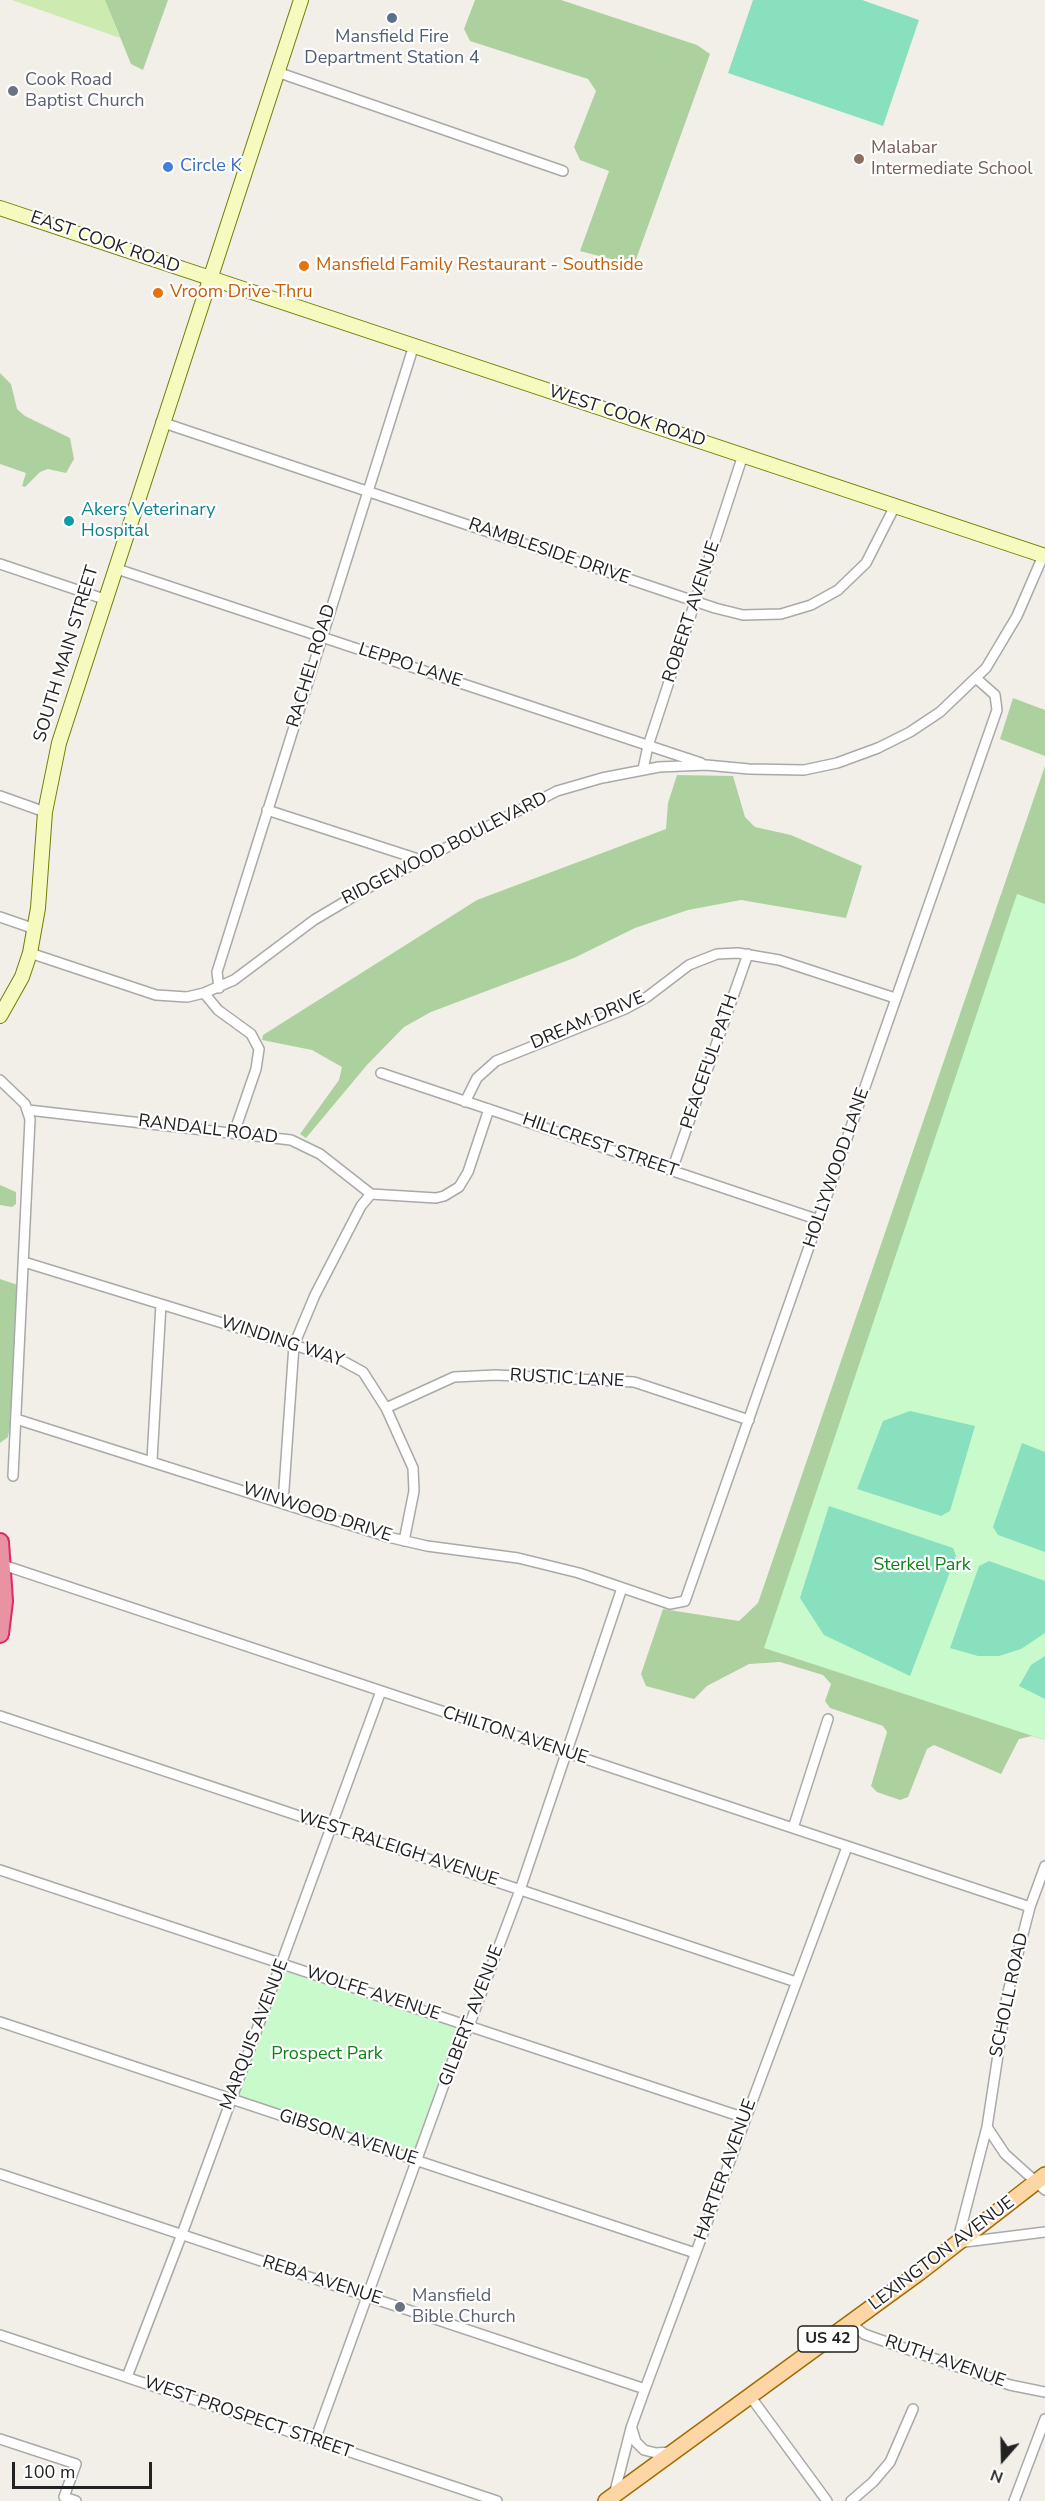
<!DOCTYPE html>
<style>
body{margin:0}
#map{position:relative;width:1045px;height:2501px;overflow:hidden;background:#f2efe9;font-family:"Nunito Sans",sans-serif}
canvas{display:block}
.north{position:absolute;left:973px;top:2429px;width:60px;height:60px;-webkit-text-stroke:4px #fff;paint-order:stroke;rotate:200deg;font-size:16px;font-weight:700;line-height:24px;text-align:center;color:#222}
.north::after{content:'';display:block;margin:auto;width:21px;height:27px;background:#222;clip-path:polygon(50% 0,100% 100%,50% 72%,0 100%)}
.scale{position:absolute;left:12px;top:2462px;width:140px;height:27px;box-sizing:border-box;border:3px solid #222;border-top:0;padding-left:8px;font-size:18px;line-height:21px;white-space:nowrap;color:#222;-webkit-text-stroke:4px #fff;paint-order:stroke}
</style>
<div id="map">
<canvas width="1045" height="2501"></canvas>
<div class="north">N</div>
<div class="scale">100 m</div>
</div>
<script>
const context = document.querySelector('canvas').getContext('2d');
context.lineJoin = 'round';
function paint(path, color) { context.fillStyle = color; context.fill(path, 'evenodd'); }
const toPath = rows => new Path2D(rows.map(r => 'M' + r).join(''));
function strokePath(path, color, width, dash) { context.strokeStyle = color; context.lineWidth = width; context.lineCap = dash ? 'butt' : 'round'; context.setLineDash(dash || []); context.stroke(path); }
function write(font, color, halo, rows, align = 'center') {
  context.font = font + ' "Nunito Sans",sans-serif'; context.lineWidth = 4.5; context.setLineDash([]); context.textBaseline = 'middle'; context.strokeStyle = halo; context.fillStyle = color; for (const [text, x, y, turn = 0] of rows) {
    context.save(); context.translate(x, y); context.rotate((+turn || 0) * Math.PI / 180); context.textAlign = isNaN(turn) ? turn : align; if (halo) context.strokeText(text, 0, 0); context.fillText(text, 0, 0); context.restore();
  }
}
const grass = toPath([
 [12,0,105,0,120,38]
]);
const forest = toPath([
 [105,0,168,0,143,70,131,64],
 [475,0,561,0,697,45,710,54,634,265,580,251,609,171,580,160,574,147,596,91,588,79,470,41,464,29],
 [0,373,11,384,17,409,25,416,70,438,74,459,66,473,48,469,40,472,25,487,22,486,26,473,0,464],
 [1013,698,1045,710,1045,756,1000,739],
 [1045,766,1045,1740,1032,1736,1019,1739,1001,1774,934,1745,927,1749,908,1797,900,1800,877,1792,871,1786,887,1732,883,1726,830,1708,825,1701,831,1684,823,1675,780,1662,749,1664,707,1686,694,1699,646,1686,641,1674,663,1609,739,1621,758,1603],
 [677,775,733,776,745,817,755,827,791,835,862,866,846,918,741,900,688,910,635,928,574,958,431,1012,404,1027,367,1065,306,1138,300,1134,339,1080,342,1067,312,1050,262,1040,263,1035,477,900,666,829,668,803],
 [0,1185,16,1192,16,1204,12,1207,0,1205],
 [0,1279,18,1285,10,1426,8,1437,0,1443]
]);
const park = toPath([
 [1017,894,1045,904,1045,1740,764,1648],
 [282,1964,469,2026,418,2161,230,2099]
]);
const pitch = toPath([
 [753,0,862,0,919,20,883,126,728,73],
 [910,1411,975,1426,950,1511,941,1516,857,1489,883,1421],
 [1022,1443,1045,1452,1045,1552,998,1535,993,1527],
 [829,1506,953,1548,956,1556,910,1676,824,1635,800,1598],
 [989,1561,1045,1581,1045,1633,1021,1649,999,1656,978,1656,950,1648,979,1566],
 [1045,1656,1045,1699,1019,1686,1031,1665]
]);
const street = toPath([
 [277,72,563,171],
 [161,422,715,608,743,615,781,614,811,605,838,590,866,563,895,506],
 [0,564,104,599],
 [114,568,701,763],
 [643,769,648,746,743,455],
 [0,796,45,812],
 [267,810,418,859],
 [0,917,35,929],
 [30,953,156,995,187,997,204,993,234,980,314,920,373,885,557,791,602,778,659,767,706,765,749,769,804,770,837,763,878,748,910,732,940,712,986,668,1017,616,1043,556],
 [219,988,217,972,414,345],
 [204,993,218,1010,251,1034,259,1049,256,1069,234,1133],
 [381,1073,819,1220],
 [0,1080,25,1104,30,1119,13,1476],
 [465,1102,477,1078,496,1061,625,1009,647,997,689,965,717,954,738,953,779,960,895,998],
 [28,1110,291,1140,320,1154,371,1194],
 [672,1170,748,954],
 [24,1262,294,1345,341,1360,363,1372,386,1408,413,1468,414,1491,404,1541],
 [386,1408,454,1377,496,1375,634,1382,749,1420],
 [16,1419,388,1537,427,1546,518,1558,579,1573,670,1604,685,1601,997,710,995,695,977,679],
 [152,1460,161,1304],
 [283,1503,294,1345,315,1295,361,1206,371,1194,436,1198,444,1196,459,1187,468,1172,489,1109],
 [0,1564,1030,1907],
 [0,1716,796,1982],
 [793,1828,828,1719],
 [1045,1866,1030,1907,1007,1996,987,2127,1005,2154,1045,2190],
 [0,1870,745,2118],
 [0,2022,695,2253],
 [987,2127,957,2243,1045,2232],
 [0,2174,645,2389],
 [850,2323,864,2334,875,2338,1010,2385,1045,2392],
 [0,2335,497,2501],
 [127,2377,182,2234,381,1691],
 [750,2396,827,2501],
 [632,2429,636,2442,644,2450,656,2453,671,2452],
 [0,2439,76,2464,64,2497,76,2501],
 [315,2440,454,2057,469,2026,520,1890,622,1588],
 [614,2495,631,2428,645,2389,847,1847],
 [851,2501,873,2482,890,2462,913,2409],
 [1014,2501,1045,2419]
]);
const secondary = toPath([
 [0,208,1045,556],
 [0,1016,22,977,30,953,38,908,45,812,59,743,301,0]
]);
const primary = toPath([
 [606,2501,920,2272,1045,2175]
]);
const highway = toPath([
 [0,1542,4,1601,0,1634]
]);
const markers = [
 [392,18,6,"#5c6f8a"],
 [13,91,6,"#6b7280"],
 [859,159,6,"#8d6e63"],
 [168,167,6,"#3f7fe0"],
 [304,266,6,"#e8710a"],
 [158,293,6,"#e8710a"],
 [69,521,6,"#0f9aa8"],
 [400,2307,6,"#6b7280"]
];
const shields = [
 [828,2339,60]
];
const shieldNames = [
 ["US 42",828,2339]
];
const serviceNames = [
 ["Mansfield Fire",392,38],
 ["Department Station 4",392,59]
];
const worshipNames = [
 ["Cook Road",25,81],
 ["Baptist Church",25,102],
 ["Mansfield",412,2297],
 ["Bible Church",412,2318]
];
const educationNames = [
 ["Malabar",871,149],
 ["Intermediate School",871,170]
];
const shopNames = [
 ["Circle K",180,167]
];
const streetNames = [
 ["EAST COOK ROAD",105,243,19],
 ["WEST COOK ROAD",627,417,18],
 ["RAMBLESIDE DRIVE",549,552,19],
 ["ROBERT AVENUE",692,612,-72],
 ["SOUTH MAIN STREET",67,654,-73],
 ["RACHEL ROAD",312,666,-73],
 ["LEPPO LANE",410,666,18],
 ["RIDGEWOOD BOULEVARD",445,849,-27],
 ["DREAM DRIVE",588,1021,-23],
 ["PEACEFUL PATH",710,1062,-71],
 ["RANDALL ROAD",208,1130,7],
 ["HILLCREST STREET",600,1146,19],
 ["HOLLYWOOD LANE",837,1168,-71],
 ["WINDING WAY",282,1342,18],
 ["RUSTIC LANE",567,1379,3],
 ["WINWOOD DRIVE",317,1513,18],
 ["CHILTON AVENUE",515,1736,18],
 ["WEST RALEIGH AVENUE",398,1849,18],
 ["WOLFE AVENUE",373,1994,18],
 ["SCHOLL ROAD",1010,1995,-78],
 ["GILBERT AVENUE",472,2016,-69],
 ["MARQUIS AVENUE",255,2035,-69],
 ["GIBSON AVENUE",348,2138,18],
 ["HARTER AVENUE",726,2170,-70],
 ["LEXINGTON AVENUE",942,2254,-37],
 ["REBA AVENUE",322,2281,18],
 ["RUTH AVENUE",945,2362,19],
 ["WEST PROSPECT STREET",248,2418,19]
];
const foodNames = [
 ["Mansfield Family Restaurant - Southside",316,266],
 ["Vroom Drive Thru",170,293]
];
const cultureNames = [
 ["Akers Veterinary",81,511],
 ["Hospital",81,532]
];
const parkNames = [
 ["Sterkel Park",922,1566],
 ["Prospect Park",327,2055]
];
paint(grass, '#cdebb0');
paint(forest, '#add19e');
paint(park, '#c8facc');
paint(pitch, '#88e0be');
strokePath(street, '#a9a9a9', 12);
strokePath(secondary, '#707d05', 16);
strokePath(primary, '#a06b00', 18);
strokePath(highway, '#dc2a67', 20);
strokePath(street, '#fff', 9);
strokePath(secondary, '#f7fabf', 14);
strokePath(primary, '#fcd6a4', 15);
strokePath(highway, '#e892a2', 16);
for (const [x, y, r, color] of markers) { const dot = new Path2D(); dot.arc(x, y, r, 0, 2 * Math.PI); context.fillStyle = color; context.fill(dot); strokePath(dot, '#fff', 2); }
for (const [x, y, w] of shields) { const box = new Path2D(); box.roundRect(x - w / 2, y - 13, w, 26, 4.5); context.fillStyle = '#fff'; context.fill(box); strokePath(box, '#222', 1.5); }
write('bold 16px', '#222', null, shieldNames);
write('18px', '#4e5e75', '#fff', serviceNames);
write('18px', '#5b616d', '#fff', worshipNames, 'left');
write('18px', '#785e54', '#fff', educationNames, 'left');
write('18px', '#366cbe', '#fff', shopNames, 'left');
write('18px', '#222', '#fff', streetNames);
write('18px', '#c56008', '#fff', foodNames, 'left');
write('18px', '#0d838f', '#fff', cultureNames, 'left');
write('18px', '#0c8416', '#fff', parkNames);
</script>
